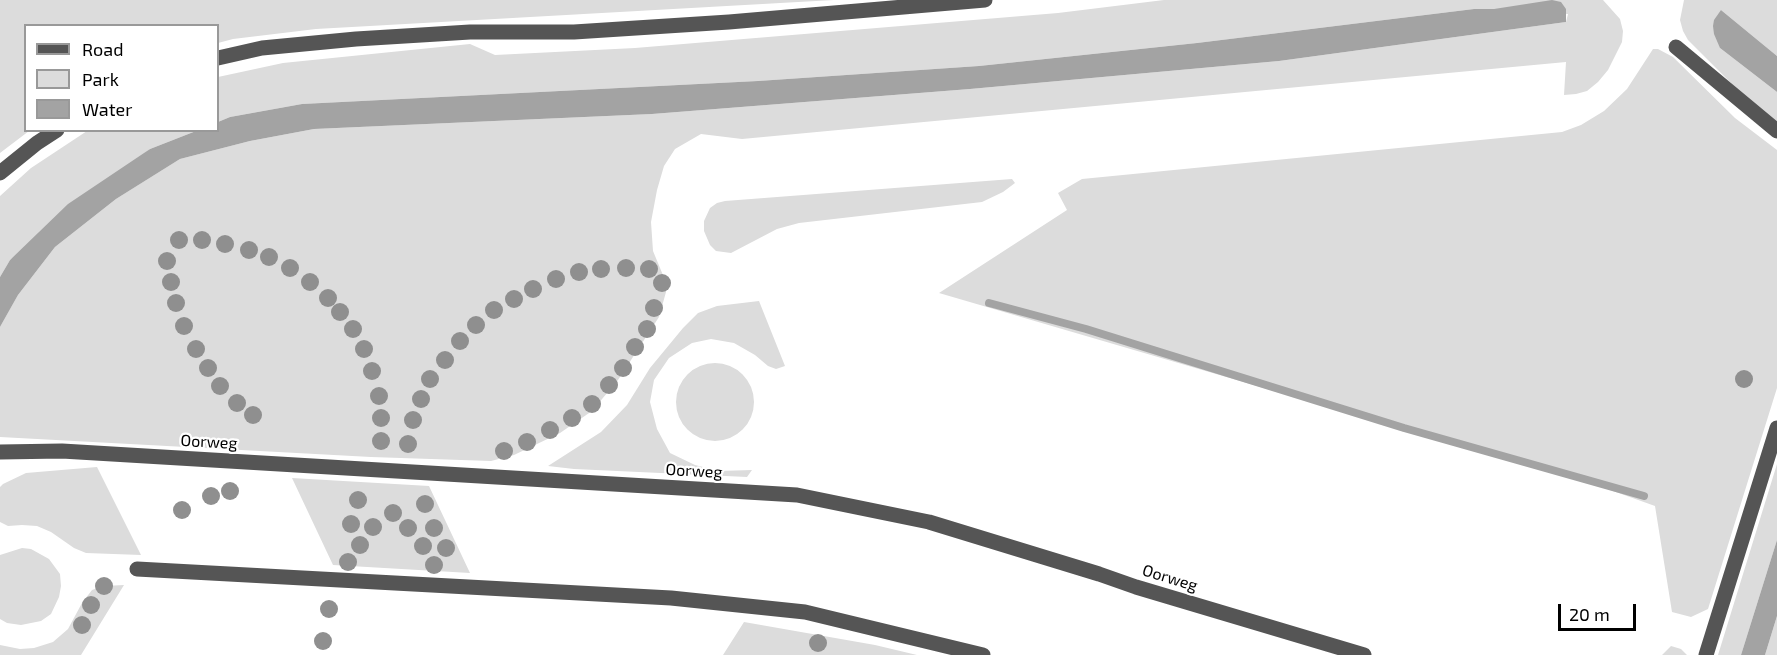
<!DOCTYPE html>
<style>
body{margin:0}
#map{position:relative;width:1777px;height:655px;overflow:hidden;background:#fff;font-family:"Exo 2",sans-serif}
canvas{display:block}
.legend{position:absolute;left:24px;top:24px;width:195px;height:108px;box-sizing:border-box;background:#fff;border:2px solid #999;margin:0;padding:8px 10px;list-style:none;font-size:18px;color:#000}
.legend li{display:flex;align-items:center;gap:12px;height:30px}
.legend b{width:30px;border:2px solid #999}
.scale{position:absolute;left:1558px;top:604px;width:78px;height:27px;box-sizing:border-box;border:3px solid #000;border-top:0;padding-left:8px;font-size:18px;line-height:21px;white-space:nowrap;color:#000;-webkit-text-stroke:4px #fff;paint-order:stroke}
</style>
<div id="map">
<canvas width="1777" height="655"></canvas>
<ul class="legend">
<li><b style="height:8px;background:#555"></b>Road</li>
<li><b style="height:16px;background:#dcdcdc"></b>Park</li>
<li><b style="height:16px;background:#a3a3a3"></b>Water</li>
</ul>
<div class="scale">20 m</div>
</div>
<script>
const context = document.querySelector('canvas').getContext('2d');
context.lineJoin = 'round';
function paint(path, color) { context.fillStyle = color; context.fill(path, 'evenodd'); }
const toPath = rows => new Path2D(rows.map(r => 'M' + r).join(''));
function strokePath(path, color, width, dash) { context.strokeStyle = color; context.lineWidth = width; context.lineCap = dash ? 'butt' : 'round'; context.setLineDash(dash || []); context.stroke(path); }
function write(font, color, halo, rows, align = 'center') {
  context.font = font + ' "Exo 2",sans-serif'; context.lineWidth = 4.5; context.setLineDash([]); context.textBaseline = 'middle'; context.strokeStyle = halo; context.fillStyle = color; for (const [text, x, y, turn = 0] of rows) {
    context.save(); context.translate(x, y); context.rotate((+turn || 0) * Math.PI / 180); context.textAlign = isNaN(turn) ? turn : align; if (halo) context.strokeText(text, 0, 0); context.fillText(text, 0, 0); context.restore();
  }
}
const green = toPath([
 [0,0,834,0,316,29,233,39,218,43,218,26,26,26,26,130,29,131,0,153],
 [1164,0,1603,0,1620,19,1623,31,1622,42,1608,70,1598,82,1587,91,1576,94,1564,95,1566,62,742,139,701,134,675,149,664,166,657,190,651,222,653,251,665,280,666,292,659,317,618,380,592,411,560,433,514,455,491,461,371,457,0,437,0,327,18,295,55,247,116,199,180,159,250,141,314,129,652,114,970,89,1279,61,1566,22,1568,14,1474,9,1197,43,979,66,758,81,302,104,230,117,218,122,218,77,283,63,470,44,495,55,635,48,1058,13],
 [1684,0,1777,0,1777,56,1721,10,1720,48,1777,92,1777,122,1743,95,1688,40,1683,31,1680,20],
 [1653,49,1658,49,1673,57,1735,118,1777,150,1777,388,1708,609,1691,617,1672,612,1655,506,1599,486,939,293,1067,210,1058,193,1082,179,1562,132,1581,125,1604,111,1627,89],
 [87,131,196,131,150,149,10,260,0,277,0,196,31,168],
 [1012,179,1015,183,1003,192,982,202,799,223,777,229,731,253,716,251,710,245,704,231,704,221,710,208,717,203,725,201],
 [759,301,785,366,776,369,768,366,755,355,734,343,711,339,692,343,669,358,654,380,650,402,657,429,670,453,695,465,719,471,752,470,747,477,574,469,548,466,601,432,627,405,650,368,683,328,698,313,717,306],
 '676 402a39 39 0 1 1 78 0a39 39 0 1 1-78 0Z',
 [1777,464,1777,540,1741,655,1718,655],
 [97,467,141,555,86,553,74,548,51,532,37,526,22,525,8,526,0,522,0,487,3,484,26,473],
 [292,478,429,486,470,573,333,565],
 [22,548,31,549,49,559,60,574,61,586,59,597,51,614,41,621,21,625,7,623,0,619,0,555],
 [124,585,81,655,0,655,0,645,20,649,34,648,53,642,68,629,82,603,92,590,104,586],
 [1777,616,1777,655,1765,655],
 [744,622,875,645,917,655,723,655],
 [1671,646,1681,649,1687,655,1662,655]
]);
const water = toPath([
 [1552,0,1561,2,1566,9,1566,22,1279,61,970,89,652,114,314,129,250,141,180,159,116,199,55,247,18,295,0,327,0,277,10,260,68,204,150,149,196,131,218,130,218,122,230,117,302,104,758,81,979,66,1197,43,1474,9,1494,9],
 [1721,10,1777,56,1777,92,1720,48,1714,34,1713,26,1714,20],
 [1777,540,1777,616,1765,655,1741,655]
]);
const stream = toPath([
 [989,303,1086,329,1404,428,1644,496]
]);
const minor = toPath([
 [1676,47,1777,131],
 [218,58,262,48,356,39,470,32,574,32,729,22,985,0],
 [0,173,37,143,57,130],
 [0,452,62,451,797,495,929,522,1099,574,1136,587,1364,655],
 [137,569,671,598,805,612,983,655],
 [1706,655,1777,428]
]);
const trees = [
 [179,240],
 [202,240],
 [225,244],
 [249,250],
 [269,257],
 [167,261],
 [290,268],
 [626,268],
 [601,269],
 [649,269],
 [579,272],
 [556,279],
 [171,282],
 [310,282],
 [662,283],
 [533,289],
 [328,298],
 [514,299],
 [176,303],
 [654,308],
 [494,310],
 [340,312],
 [476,325],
 [184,326],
 [353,329],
 [647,329],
 [460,341],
 [635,347],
 [196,349],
 [364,349],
 [445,360],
 [208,368],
 [623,368],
 [372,371],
 [430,379],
 [1744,379],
 [609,385],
 [220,386],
 [379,396],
 [421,399],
 [237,403],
 [592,404],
 [253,415],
 [381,418],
 [572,418],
 [413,420],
 [550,430],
 [381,441],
 [527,442],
 [408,444],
 [504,451],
 [230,491],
 [211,496],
 [358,500],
 [425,504],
 [182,510],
 [393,513],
 [351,524],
 [373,527],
 [408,528],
 [434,528],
 [360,545],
 [423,546],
 [446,548],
 [348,562],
 [434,565],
 [104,586],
 [91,605],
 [329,609],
 [82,625],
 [323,641],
 [818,643]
];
const streetNames = [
 ["Oorweg",209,442,3],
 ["Oorweg",694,471,3],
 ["Oorweg",1170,578,17]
];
paint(green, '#dcdcdc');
paint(water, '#a3a3a3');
strokePath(stream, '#a3a3a3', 8);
strokePath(minor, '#555', 15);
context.fillStyle = '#8f8f8f';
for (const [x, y] of trees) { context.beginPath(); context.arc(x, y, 9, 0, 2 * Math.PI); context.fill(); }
write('16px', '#000', '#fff', streetNames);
</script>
